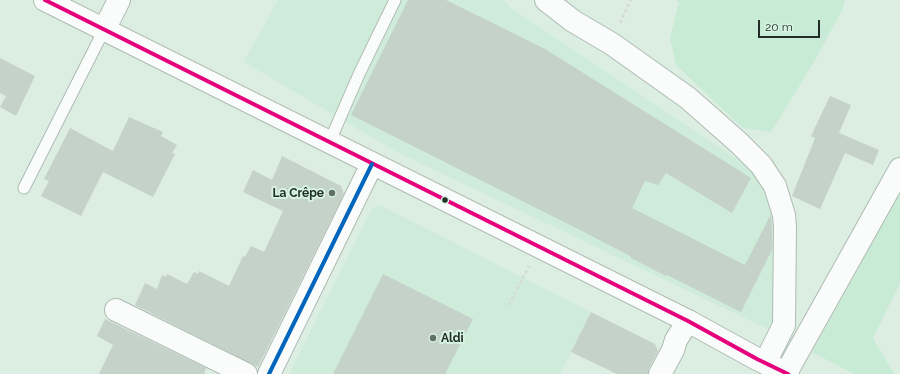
<!DOCTYPE html>
<meta charset="utf-8">
<style>
body{margin:0}
#map{position:relative;width:900px;height:374px;overflow:hidden;background:#dcede2;font-family:Raleway,sans-serif}
canvas{display:block}
.scale{position:absolute;left:758px;top:20px;width:62px;height:18px;box-sizing:border-box;border:2px solid #222d27;border-top:0;padding-left:5px;font-size:12px;line-height:14px;white-space:nowrap;color:#222d27;-webkit-text-stroke:3px #d6f3e1;paint-order:stroke}
</style>
<div id="map">
<canvas width="900" height="374"></canvas>
<div class="scale">20 m</div>
</div>
<script>
const context = document.querySelector('canvas').getContext('2d');
context.lineJoin = 'round';
function paint(path, color) { context.fillStyle = color; context.fill(path, 'evenodd'); }
const toPath = rows => new Path2D(rows.map(r => 'M' + r).join(''));
function strokePath(path, color, width, dash) { context.strokeStyle = color; context.lineWidth = width; context.lineCap = dash ? 'butt' : 'round'; context.setLineDash(dash || []); context.stroke(path); }
function write(font, color, halo, rows, align = 'center') {
  context.font = font + ' Raleway,sans-serif'; context.lineWidth = 4; context.setLineDash([]); context.textBaseline = 'middle'; context.strokeStyle = halo; context.fillStyle = color; for (const [text, x, y, turn = 0] of rows) {
    context.save(); context.translate(x, y); context.rotate((+turn || 0) * Math.PI / 180); context.textAlign = isNaN(turn) ? turn : align; if (halo) context.strokeText(text, 0, 0); context.fillText(text, 0, 0); context.restore();
  }
}
const built = toPath([
 [278,0,503,0,511,8,762,176,790,204,793,331,768,329,397,152,244,62],
 [379,205,591,312,560,374,289,374,372,208]
]);
const green = toPath([
 [676,0,845,0,842,10,814,62,771,132,743,128,676,65,670,38,679,3],
 [898,196,900,198,900,283,873,338,894,374,854,374,812,352]
]);
const building = toPath([
 [408,0,446,0,545,49,751,178,732,213,666,173,658,185,645,181,632,208,745,265,771,214,772,227,772,250,741,312,667,275,666,276,631,258,630,256,580,230,351,115],
 [0,58,35,76,16,116,0,107,6,96,0,93],
 [830,96,851,105,839,133,879,150,873,165,845,153,820,209,792,196,815,138,811,136],
 [129,117,163,132,161,136,177,145,172,153,175,154,153,197,103,172,81,216,41,196,49,181,44,179,70,128,113,151],
 [282,156,341,186,344,194,258,367,135,305,145,283,157,289,162,275,166,277,167,274,187,284,194,272,198,274,199,271,229,286,243,256,245,257,251,246,264,252,283,211,243,192,253,170,272,180],
 [383,274,473,319,445,374,333,374],
 [591,312,655,344,658,351,649,368,648,374,617,374,571,352],
 [105,319,206,368,204,374,99,374,113,345,97,336]
]);
const path = toPath([
 [620,23,631,0],
 [509,305,529,266]
]);
const service = toPath([
 [329,143,360,72,395,0],
 [24,188,104,30]
]);
const minor = toPath([
 [546,0,573,21,612,44,688,98,739,143,761,165,775,186,784,215,785,227,784,325,765,363],
 [104,30,119,0],
 [116,310,246,374],
 [786,373,900,169],
 [269,374,372,164],
 [660,374,673,350,676,340,688,321]
]);
const primary = toPath([
 [45,0,688,321,757,359,788,374]
]);
const bus1 = toPath([
 [45,0,688,321,757,359,788,374]
]);
const bus2 = toPath([
 [269,374,372,164]
]);
const markers = [
 [332,193,4,"#637068"],
 [445,200,3.5,"#222d27"],
 [433,338,4,"#637068"]
];
const poiNames = [
 ["La Crêpe",324,193],
 ["Aldi",441,338,"left"]
];
paint(built, '#cfebda');
paint(green, '#c7ebd5');
paint(building, '#c5d2ca');
strokePath(service, '#aebbb3', 13);
strokePath(minor, '#aebbb3', 24);
strokePath(primary, '#aebbb3', 24);
strokePath(path, '#d5d9d7', 2.5, [3, 3]);
strokePath(service, '#fafcfb', 11);
strokePath(minor, '#fafcfb', 22);
strokePath(primary, '#fafcfb', 22);
strokePath(bus1, '#e5007d', 4);
strokePath(bus2, '#0065bd', 4);
for (const [x, y, r, color] of markers) { const dot = new Path2D(); dot.arc(x, y, r, 0, 2 * Math.PI); context.fillStyle = color; context.fill(dot); strokePath(dot, '#d6f3e1', 1.5); }
write('bold 12px', '#222d27', '#d6f3e1', poiNames, 'right');
</script>
